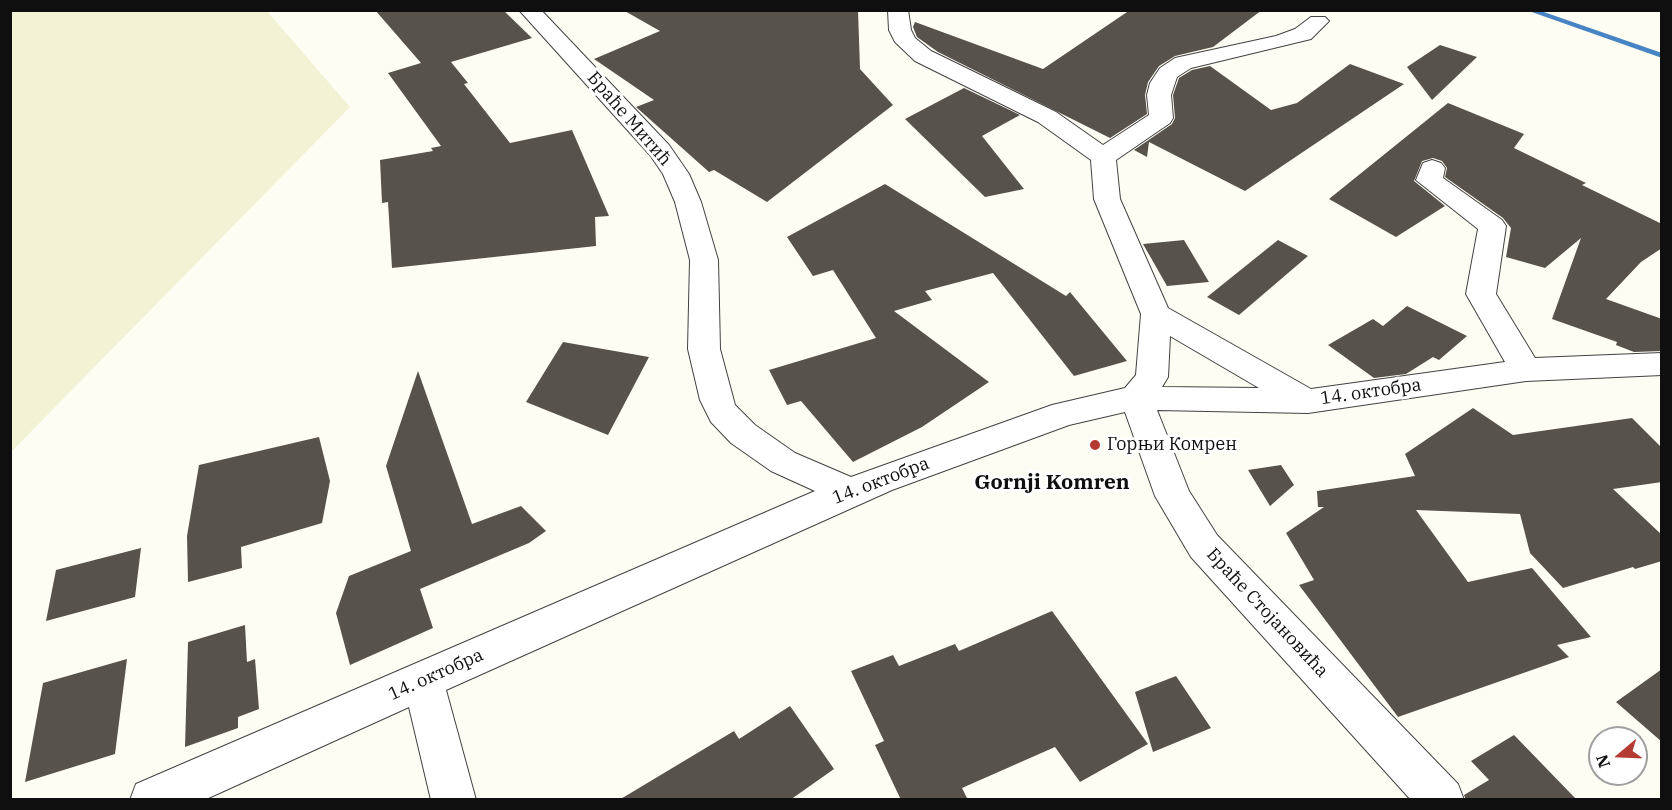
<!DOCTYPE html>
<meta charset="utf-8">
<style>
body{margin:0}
#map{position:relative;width:1672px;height:810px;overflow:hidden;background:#fefdf3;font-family:"IBM Plex Serif",serif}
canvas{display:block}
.frame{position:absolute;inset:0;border:12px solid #0f0f0f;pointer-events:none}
.north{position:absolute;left:1588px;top:726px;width:60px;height:60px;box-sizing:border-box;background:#fff;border:2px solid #9f9f9f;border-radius:50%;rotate:251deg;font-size:16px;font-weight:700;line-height:24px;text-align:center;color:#0f0f0f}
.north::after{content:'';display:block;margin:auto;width:21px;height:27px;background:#b53a31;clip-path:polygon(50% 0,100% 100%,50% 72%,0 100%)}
</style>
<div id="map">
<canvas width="1672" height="810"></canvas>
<div class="frame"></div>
<div class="north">N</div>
</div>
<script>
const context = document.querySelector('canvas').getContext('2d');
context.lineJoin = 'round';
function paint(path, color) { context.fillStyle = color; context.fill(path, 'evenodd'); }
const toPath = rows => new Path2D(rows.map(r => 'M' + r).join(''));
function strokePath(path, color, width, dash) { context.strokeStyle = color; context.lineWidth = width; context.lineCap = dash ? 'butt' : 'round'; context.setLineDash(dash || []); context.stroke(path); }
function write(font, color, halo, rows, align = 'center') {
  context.font = font + ' "IBM Plex Serif",serif'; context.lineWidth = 6; context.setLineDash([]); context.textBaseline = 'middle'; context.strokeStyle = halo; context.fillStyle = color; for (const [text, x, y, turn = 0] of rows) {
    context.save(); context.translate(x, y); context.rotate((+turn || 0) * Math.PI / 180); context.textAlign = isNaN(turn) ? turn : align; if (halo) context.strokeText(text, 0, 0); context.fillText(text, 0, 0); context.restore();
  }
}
const farmland = toPath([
 [11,10,267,11,350,107,11,452]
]);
const stream = toPath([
 [1526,10,1538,10,1662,53,1662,58,1526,10]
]);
const building = toPath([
 [375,10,503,10,532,38,451,62,468,83,464,84,510,143,572,130,609,216,595,217,596,246,392,268,388,202,382,203,380,160,433,151,431,148,441,146,388,73,421,63],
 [623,10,858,10,860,69,893,105,767,202,714,170,709,172,636,107,654,100,594,59,660,31],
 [1130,10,1262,10,1213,47,1175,56,1159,66,1148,82,1145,95,1147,114,1110,138,938,52,917,37,913,27,915,22,1043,69],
 [1440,45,1477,57,1432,100,1407,67],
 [1350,64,1404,84,1245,191,1149,142,1147,157,1134,150,1172,124,1175,118,1173,95,1179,78,1192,70,1210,66,1271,110,1297,103],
 [964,88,1020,115,982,136,1024,189,985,197,905,119],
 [1448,103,1524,134,1514,148,1586,183,1582,185,1662,224,1662,248,1641,262,1606,299,1662,319,1662,351,1634,352,1616,345,1617,342,1552,319,1581,238,1545,268,1506,257,1511,228,1503,218,1445,177,1447,168,1442,161,1433,158,1422,161,1414,181,1445,206,1396,237,1329,199],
 [885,184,1066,296,1070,292,1127,361,1074,376,993,273,925,291,932,300,894,311,989,382,922,427,853,462,801,401,787,405,769,370,876,338,833,270,813,276,787,237],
 [1184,240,1209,282,1167,286,1143,244],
 [1278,240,1308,256,1239,315,1207,297],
 [1407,306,1467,336,1439,360,1433,357,1406,374,1374,378,1328,345,1373,319,1383,326],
 [563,342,649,357,608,435,526,402],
 [418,371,472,524,521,506,546,531,529,543,420,589,433,628,350,665,336,613,349,576,411,551,386,466],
 [1473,408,1513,435,1632,418,1662,448,1662,482,1613,489,1662,535,1662,561,1635,569,1633,567,1563,588,1530,553,1520,514,1416,510,1468,582,1532,568,1591,637,1557,645,1569,657,1398,717,1299,585,1314,580,1286,533,1324,507,1318,507,1317,491,1415,476,1405,454],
 [319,437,330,481,322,523,241,547,242,568,188,582,187,536,199,465],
 [1281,465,1294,485,1270,506,1248,470],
 [141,548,135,597,46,621,56,570],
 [1052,611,1148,744,1080,782,1055,747,962,788,968,800,901,800,875,745,884,741,851,671,893,655,899,666,955,644,959,651],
 [245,625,247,662,255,659,259,709,238,717,238,728,185,747,188,642],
 [127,659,115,754,25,782,43,683],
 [1662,669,1662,742,1616,702],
 [1176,676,1211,728,1153,752,1135,692],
 [790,706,834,769,790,800,619,800,734,731,739,739],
 [1514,735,1577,800,1466,800,1464,795,1489,780,1471,761]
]);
const minor = toPath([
 [519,10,541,10,669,145,689,174,701,202,718,260,720,349,735,405,755,425,795,453,851,477,1052,405,1125,388,1136,375,1141,314,1094,199,1091,160,1038,122,915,61,895,42,889,30,888,10,908,10,911,30,915,38,931,51,1056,112,1103,145,1149,115,1147,95,1150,83,1160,68,1175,58,1276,36,1295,29,1311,17,1325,17,1329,21,1311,39,1191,68,1177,77,1171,95,1173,118,1170,123,1116,160,1120,199,1168,308,1311,389,1505,362,1466,294,1478,229,1416,180,1423,163,1432,160,1441,163,1445,168,1443,178,1502,220,1506,226,1496,294,1535,358,1662,353,1662,375,1526,381,1308,413,1157,410,1189,491,1217,535,1458,784,1464,800,1411,800,1191,557,1155,496,1125,412,1069,425,892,490,446,690,476,800,431,800,409,707,204,800,130,800,136,784,815,491,771,471,731,443,711,422,700,400,688,349,690,260,675,202,663,174,650,155,519,10],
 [1170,336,1259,388,1162,387,1168,377,1170,336]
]);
const markers = [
 [1095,445,6,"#b53a31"]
];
const streetNames = [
 ["Браће Митић",629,119,49],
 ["14. октобра",1371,392,-8],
 ["14. октобра",881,481,-21],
 ["Браће Стојановића",1267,613,47],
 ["14. октобра",436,675,-24]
];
const poiNames = [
 ["Горњи Комрен",1107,445]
];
const quarterNames = [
 ["Gornji Komren",1052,483]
];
paint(farmland, '#f2f3d4');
paint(stream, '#4784c3');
paint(building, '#57524c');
strokePath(minor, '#424242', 2);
paint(minor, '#fff');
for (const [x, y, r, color] of markers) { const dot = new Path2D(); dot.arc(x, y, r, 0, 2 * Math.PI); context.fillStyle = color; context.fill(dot); strokePath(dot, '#fff', 2); }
write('18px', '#0f0f0f', '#fff', streetNames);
write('18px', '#0f0f0f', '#fff', poiNames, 'left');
write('bold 21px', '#0f0f0f', '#fff', quarterNames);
</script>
